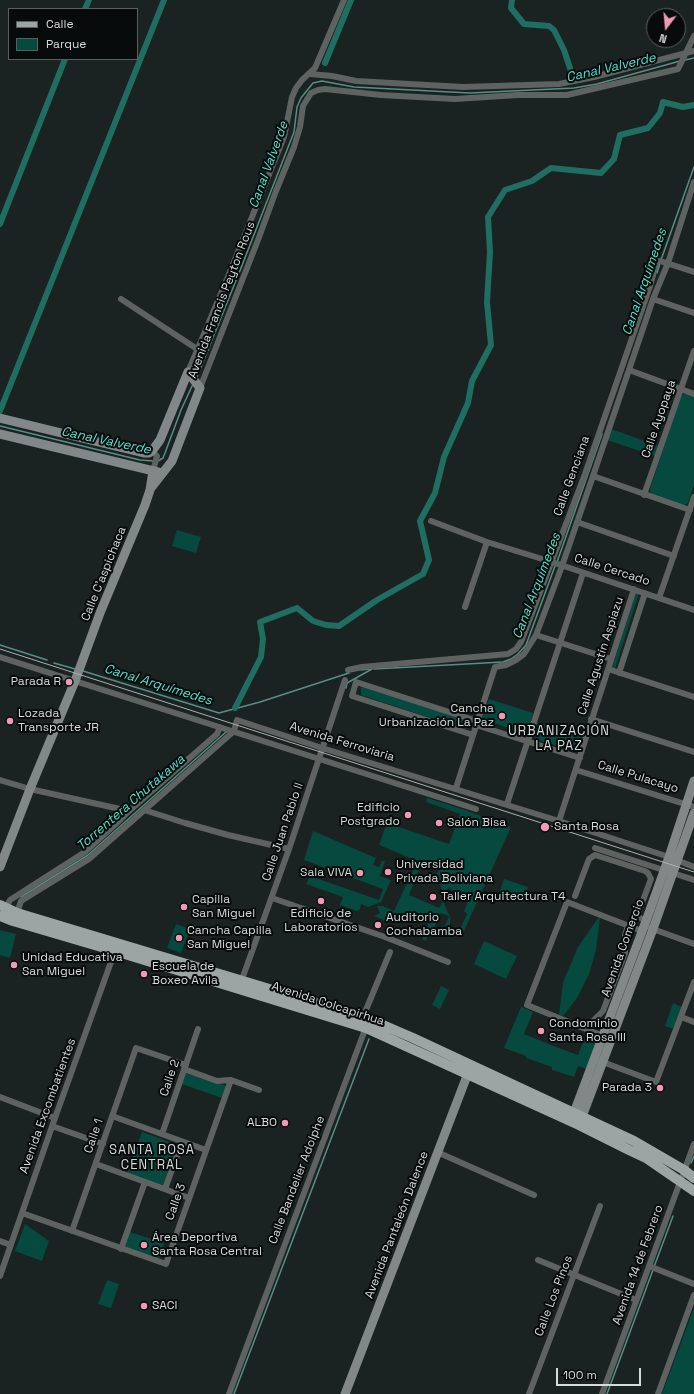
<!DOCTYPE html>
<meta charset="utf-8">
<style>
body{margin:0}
#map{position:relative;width:694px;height:1394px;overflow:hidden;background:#1a2321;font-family:"Space Grotesk",sans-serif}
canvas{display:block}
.legend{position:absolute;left:8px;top:8px;width:130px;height:52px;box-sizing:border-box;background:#080b0b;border:1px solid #5a5e5d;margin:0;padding:5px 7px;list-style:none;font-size:12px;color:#d5dbd9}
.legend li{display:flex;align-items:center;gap:8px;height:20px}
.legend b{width:20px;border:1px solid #5a5e5d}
.north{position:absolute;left:646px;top:8px;width:40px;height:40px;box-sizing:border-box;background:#080b0b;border:1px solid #5a5e5d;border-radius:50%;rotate:196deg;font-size:11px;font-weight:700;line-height:16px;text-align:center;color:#d5dbd9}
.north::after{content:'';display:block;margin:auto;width:14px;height:18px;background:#f09ab5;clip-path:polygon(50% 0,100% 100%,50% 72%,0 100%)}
.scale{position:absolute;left:556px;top:1368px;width:85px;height:18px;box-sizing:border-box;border:2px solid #d5dbd9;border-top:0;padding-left:5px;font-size:12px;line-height:14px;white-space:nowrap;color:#d5dbd9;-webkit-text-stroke:3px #080b0b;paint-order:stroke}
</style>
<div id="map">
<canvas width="694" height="1394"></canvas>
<ul class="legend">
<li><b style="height:5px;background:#9ca5a3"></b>Calle</li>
<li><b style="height:11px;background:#05493f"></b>Parque</li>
</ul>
<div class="north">N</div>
<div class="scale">100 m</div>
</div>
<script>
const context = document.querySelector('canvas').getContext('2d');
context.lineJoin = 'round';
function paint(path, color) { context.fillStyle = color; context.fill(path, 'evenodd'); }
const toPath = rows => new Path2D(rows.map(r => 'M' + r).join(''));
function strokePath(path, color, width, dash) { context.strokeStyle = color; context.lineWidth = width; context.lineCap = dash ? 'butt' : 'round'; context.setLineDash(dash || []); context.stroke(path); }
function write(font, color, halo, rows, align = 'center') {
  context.font = font + ' "Space Grotesk",sans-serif'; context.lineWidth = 4; context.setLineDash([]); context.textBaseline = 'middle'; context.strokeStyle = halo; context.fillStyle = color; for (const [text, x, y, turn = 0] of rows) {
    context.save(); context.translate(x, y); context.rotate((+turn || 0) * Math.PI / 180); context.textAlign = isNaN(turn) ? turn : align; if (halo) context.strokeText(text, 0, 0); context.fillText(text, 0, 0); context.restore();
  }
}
const green = toPath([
 [684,394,687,394,694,396,694,485,688,503,684,505,651,494,650,489,681,396],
 [611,429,659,446,655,456,607,440],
 [177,530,201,537,196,553,172,546],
 [636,592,639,593,615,669,612,668],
 [364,687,469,721,469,725,468,728,464,729,361,695,361,688],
 [489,699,533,713,527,734,482,719],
 [537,722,583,737,580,751,576,752,535,739,534,735],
 [427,798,462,809,511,827,464,931,460,929,467,914,464,911,468,901,458,896,460,893,448,888,444,895,436,875,439,870,437,865,435,864,427,865,379,845,387,823,449,844,460,814,426,802],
 [313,831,376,858,373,865,379,867,382,861,385,861,380,876,391,880,381,902,368,907,361,904,360,909,357,911,340,905,343,897,306,884,310,876,379,900,383,889,304,860],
 [414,868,419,870,409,895,439,908,443,901,450,917,450,928,445,926,449,916,440,913,433,931,430,930,426,941,422,939,430,920,429,917,416,912,413,922,392,914,389,922,374,916,380,913,377,906,383,906,394,911],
 [504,879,528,887,523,902,499,894],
 [598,918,600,918,596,950,589,974,577,998,563,1016,559,1015,563,982,578,947],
 [176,924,190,929,181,953,167,948],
 [0,930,16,934,10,958,0,955],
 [484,941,517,956,506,979,474,964],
 [441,986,449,990,440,1009,432,1005],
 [673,1003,682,1007,674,1029,665,1026],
 [521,1007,533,1012,524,1034,556,1047,578,1055,586,1034,595,1037,598,1041,587,1069,578,1066,574,1077,552,1070,552,1067,526,1058,526,1056,504,1048],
 [186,1073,215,1083,225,1085,226,1087,222,1098,182,1084],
 [142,1132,178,1145,163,1187,127,1173],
 [25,1224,49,1241,42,1261,15,1251],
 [130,1232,164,1243,159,1259,124,1247],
 [107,1280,119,1284,111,1308,98,1304],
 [694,1308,694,1394,662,1394]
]);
const stream = toPath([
 [685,60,694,58],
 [661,260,694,167],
 [657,273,660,263],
 [197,377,241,268,294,132,297,107,301,98,313,83,322,81,354,87,470,93,574,88,597,84,680,61],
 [0,426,140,460,154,461],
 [158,461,163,458,165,453,181,410,193,384],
 [557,562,602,434],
 [0,645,47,660],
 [54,663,75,669],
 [374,669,503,662,511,659,518,654,526,645,555,566],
 [361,670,369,669],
 [83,671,219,713,260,702,349,673],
 [346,688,347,683,372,669],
 [21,897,88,855,226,732],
 [691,1163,694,1156],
 [654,1267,673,1216],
 [234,1394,369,1039],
 [607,1394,653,1270]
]);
const canal = toPath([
 [512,0,511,8,524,24,549,26,554,30,564,50,571,71],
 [85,9,89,0],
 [325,63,351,0],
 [0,224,65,59],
 [0,411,164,0],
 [235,708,261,657,263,639,260,622,297,608,313,621,326,625,339,626,377,600,423,574,429,560,420,521,435,493,444,457,468,403,472,381,491,345,487,302,490,252,488,217,505,190,532,181,551,168,601,173,614,159,620,135,648,128,660,113,663,102,683,107,694,105]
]);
const street = toPath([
 [310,74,332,76,356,81,463,87,559,84,594,77,694,51],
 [121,299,197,349],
 [653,299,694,313],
 [629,370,694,394],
 [188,372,228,277,284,137,292,97,296,88,302,80,315,68,344,0],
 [200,388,258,240,276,191,294,147,300,127,303,106,311,93,318,90,325,89,381,95,455,99,518,95,567,95,678,69,694,36],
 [152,451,157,456,153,471],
 [593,476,690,510],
 [644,495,694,351],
 [431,521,487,542,552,562,694,610],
 [577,522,674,556],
 [659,598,694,497],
 [465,607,487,542],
 [536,635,611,659],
 [0,657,476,809],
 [608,669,694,697],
 [348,670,362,667,508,654,516,649,521,642,585,474,650,286,657,260,694,272],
 [619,673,645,593],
 [591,719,694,752],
 [476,725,580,758],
 [473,735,352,696,356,682,477,721],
 [576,770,694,807],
 [0,780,30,789,129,811],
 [456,788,495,667,506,665,516,660,524,654,536,635,562,566,593,476,653,299,668,263,694,182],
 [507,804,583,573],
 [144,810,185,823,228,835,289,849],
 [559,821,634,589],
 [595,848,694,880],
 [575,896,589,859,595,855,645,871,648,873,651,879,637,916,646,921],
 [272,898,385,937,448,962],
 [6,908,10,900,85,852,120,820,129,811,217,734,220,727],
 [17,913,21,901,89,859,234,731,237,720,322,748,559,821,669,857,694,867],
 [650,928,694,944],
 [241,982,289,849,345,680],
 [363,1017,390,952],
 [681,1017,694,1022],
 [588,1030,591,1023,603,1011,625,953,625,935,628,926],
 [603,1036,527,1005,567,902,642,931],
 [600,1061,656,1082,694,982],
 [184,1069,217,1081,231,1080,259,1090],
 [0,1097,55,1118],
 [112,1116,206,1150],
 [52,1126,103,1144],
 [162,1134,198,1029],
 [437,1152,534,1195],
 [96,1164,189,1198],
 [165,1189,182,1142],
 [22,1213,166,1264,231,1080],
 [72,1231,136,1048,186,1065],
 [0,1241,11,1245],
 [121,1249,145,1182],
 [538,1260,636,1300],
 [649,1266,694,1284],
 [0,1276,55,1118,116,948],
 [229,1394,366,1027],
 [529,1394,600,1206],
 [602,1394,694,1144],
 [658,1394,694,1295]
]);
const secondary = toPath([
 [0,418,144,453,149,453,152,451,160,440,188,372,200,388,172,461,151,488],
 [0,434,158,472],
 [0,867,30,789,75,681,100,613,145,505,150,490,153,471],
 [572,1118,646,921,669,857,694,781],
 [580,1122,653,929,694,813],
 [345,1394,470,1068]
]);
const primary = toPath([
 [0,905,17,913,369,1019,413,1038,634,1141,684,1170,694,1178],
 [0,916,13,921,115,951,366,1028,579,1125,627,1149,646,1158,694,1191]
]);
const tram = toPath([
 [0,649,694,872]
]);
const markers = [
 [69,682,4,"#f09ab5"],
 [502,716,4,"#f09ab5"],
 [10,721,4,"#f09ab5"],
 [408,815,4,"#f09ab5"],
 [439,823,4,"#f09ab5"],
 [545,827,5,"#f09ab5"],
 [388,872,4,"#f09ab5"],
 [360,873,4,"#f09ab5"],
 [433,897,4,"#f09ab5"],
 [321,901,4,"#f09ab5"],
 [184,907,4,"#f09ab5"],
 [378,925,4,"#f09ab5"],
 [179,938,4,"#f09ab5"],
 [14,965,4,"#f09ab5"],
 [144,974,4,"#f09ab5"],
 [541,1031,4,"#f09ab5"],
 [660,1088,4,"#f09ab5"],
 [285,1123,4,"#f09ab5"],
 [144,1245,4,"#f09ab5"],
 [144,1306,4,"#f09ab5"]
];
const streetNames = [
 ["Avenida Francis Peyton Rous",222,300,-69],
 ["Calle Ayopaya",659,419,-71],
 ["Calle Genciana",572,476,-70],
 ["Calle Cercado",612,570,18],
 ["Calle C'aspichaca",104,574,-68],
 ["Calle Agustín Aspiazu",601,656,-72],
 ["Avenida Ferroviaria",342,742,17],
 ["Calle Pulacayo",638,777,17],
 ["Calle Juan Pablo II",283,832,-71],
 ["Avenida Comercio",623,948,-70],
 ["Avenida Colcapirhua",328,1004,18],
 ["Calle 2",170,1078,-71],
 ["Avenida Excombatientes",48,1106,-70],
 ["Calle 1",94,1136,-71],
 ["Calle Bandelier Adolphe",297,1180,-69],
 ["Calle 3",176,1202,-70],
 ["Avenida Pantaleón Dalence",397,1225,-69],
 ["Avenida 14 de Febrero",638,1265,-70],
 ["Calle Los Pinos",554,1296,-69]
];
const poiNames = [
 ["Parada R",61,682,"right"],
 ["Cancha",494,709,"right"],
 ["Urbanización La Paz",494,723,"right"],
 ["Lozada",18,714],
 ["Transporte JR",18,728],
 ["Edificio",400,808,"right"],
 ["Postgrado",400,822,"right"],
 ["Salón Bisa",447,823],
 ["Santa Rosa",554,827],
 ["Universidad",396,865],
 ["Privada Boliviana",396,879],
 ["Sala VIVA",352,873,"right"],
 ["Taller Arquitectura T4",441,897],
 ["Capilla",192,900],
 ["San Miguel",192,914],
 ["Edificio de",321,914,"center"],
 ["Laboratorios",321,928,"center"],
 ["Auditorio",386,918],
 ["Cochabamba",386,932],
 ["Cancha Capilla",187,931],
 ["San Miguel",187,945],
 ["Unidad Educativa",22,958],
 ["San Miguel",22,972],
 ["Escuela de",152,967],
 ["Boxeo Avila",152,981],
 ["Condominio",549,1024],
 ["Santa Rosa III",549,1038],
 ["Parada 3",652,1088,"right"],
 ["ALBO",277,1123,"right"],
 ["Área Deportiva",152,1238],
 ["Santa Rosa Central",152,1252],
 ["SACI",152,1306]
];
const waterNames = [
 ["Canal Valverde",611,68,-13],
 ["Canal Valverde",269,165,-70],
 ["Canal Arquímedes",645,282,-71],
 ["Canal Valverde",106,441,12],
 ["Canal Arquímedes",537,586,-69],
 ["Canal Arquímedes",158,685,17],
 ["Torrentera Chutakawa",131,803,-41]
];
const neighbourhoodNames = [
 ["URBANIZACIÓN",559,731],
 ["LA PAZ",559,746],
 ["SANTA ROSA",152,1150],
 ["CENTRAL",152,1165]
];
paint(green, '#05493f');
strokePath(stream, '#568f85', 1.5);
strokePath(canal, '#1f6e61', 6);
strokePath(street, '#5e6362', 6);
strokePath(secondary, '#818887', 9);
strokePath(primary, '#9ca5a3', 10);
strokePath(tram, '#abb1af', 1);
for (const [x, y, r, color] of markers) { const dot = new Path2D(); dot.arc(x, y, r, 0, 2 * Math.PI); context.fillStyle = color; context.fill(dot); strokePath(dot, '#080b0b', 1.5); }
write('12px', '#d5dbd9', '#080b0b', streetNames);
write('12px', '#d5dbd9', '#080b0b', poiNames, 'left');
write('italic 13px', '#53e3cb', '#080b0b', waterNames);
context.letterSpacing = '1px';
write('13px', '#d5dbd9', '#080b0b', neighbourhoodNames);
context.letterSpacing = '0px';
</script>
